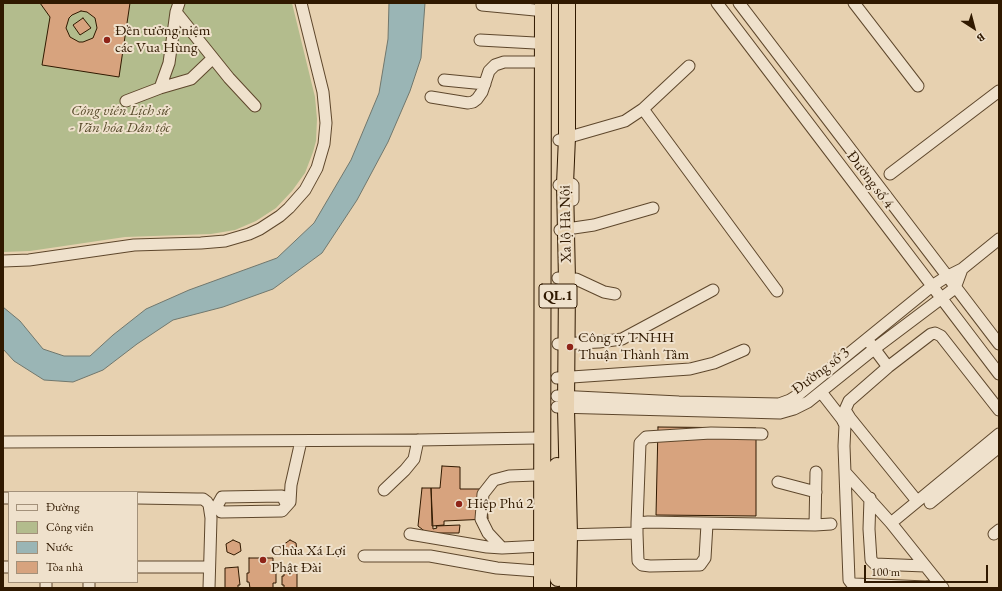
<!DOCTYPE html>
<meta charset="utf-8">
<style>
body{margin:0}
#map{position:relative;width:1002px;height:591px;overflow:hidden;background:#e7d1b0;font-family:"EB Garamond",serif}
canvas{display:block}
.frame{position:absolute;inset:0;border:4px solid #301900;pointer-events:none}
.legend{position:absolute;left:8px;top:491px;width:130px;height:92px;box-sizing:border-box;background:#efe1cc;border:1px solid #a3917a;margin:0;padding:5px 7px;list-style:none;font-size:12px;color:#301900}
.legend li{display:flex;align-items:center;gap:8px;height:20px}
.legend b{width:20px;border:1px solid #a3917a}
.north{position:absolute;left:954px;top:8px;width:40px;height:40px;-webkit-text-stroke:3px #efe1cc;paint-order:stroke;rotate:144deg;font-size:11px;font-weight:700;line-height:16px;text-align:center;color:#301900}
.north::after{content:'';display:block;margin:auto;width:14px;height:18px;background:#301900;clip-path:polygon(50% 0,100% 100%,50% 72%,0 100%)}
.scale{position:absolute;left:864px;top:565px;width:124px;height:18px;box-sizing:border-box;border:2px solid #301900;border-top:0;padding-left:5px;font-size:12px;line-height:14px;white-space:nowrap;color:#301900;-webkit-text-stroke:3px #efe1cc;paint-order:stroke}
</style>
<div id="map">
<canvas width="1002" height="591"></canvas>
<div class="frame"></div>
<ul class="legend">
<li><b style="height:5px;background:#efe1cc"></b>Đường</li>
<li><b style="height:11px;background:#b3bc8d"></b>Công viên</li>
<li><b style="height:11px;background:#9ab5b5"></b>Nước</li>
<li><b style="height:11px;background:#d7a37e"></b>Tòa nhà</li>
</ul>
<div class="north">B</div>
<div class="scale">100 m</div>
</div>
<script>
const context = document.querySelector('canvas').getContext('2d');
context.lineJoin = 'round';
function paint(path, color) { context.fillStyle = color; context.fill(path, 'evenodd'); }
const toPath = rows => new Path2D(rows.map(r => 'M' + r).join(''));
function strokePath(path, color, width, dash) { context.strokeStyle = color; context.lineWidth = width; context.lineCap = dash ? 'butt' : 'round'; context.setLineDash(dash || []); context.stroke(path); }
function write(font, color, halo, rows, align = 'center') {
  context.font = font + ' "EB Garamond",serif'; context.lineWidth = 4; context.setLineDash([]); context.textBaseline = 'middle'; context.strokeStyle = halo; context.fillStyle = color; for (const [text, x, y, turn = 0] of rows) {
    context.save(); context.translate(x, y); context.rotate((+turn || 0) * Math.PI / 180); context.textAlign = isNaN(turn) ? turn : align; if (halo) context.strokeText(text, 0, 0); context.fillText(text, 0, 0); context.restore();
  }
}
const green = toPath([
 [3,3,292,3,315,97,317,119,316,141,313,152,305,173,292,191,276,208,256,221,235,230,211,234,125,237,30,251,3,252]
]);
const water = toPath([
 [389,3,425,3,421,58,410,91,388,142,357,200,322,253,273,289,223,307,173,320,137,344,103,370,73,382,44,380,14,361,3,349,3,307,20,321,43,349,64,356,90,356,113,335,146,309,189,290,277,258,314,223,351,160,379,93,388,39,389,3]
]);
const building = toPath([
 [40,3,130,3,119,77,42,65,50,17,40,3],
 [81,11,87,12,95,18,97,28,93,38,83,42,79,42,70,37,66,28,69,18,72,15,81,11],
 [83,18,91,28,80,35,73,25,83,18],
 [658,427,756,428,756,516,656,515,658,427],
 [442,466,460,467,460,489,486,489,488,519,444,521,444,525,432,526,431,488,440,488,442,466],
 [422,488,431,488,433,529,437,528,436,526,460,525,459,533,427,533,418,526,422,488],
 [233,540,240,543,241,551,234,555,227,552,226,544,233,540],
 [290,540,296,543,297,551,291,555,284,552,283,545,290,540],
 [249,558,273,558,273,572,276,572,276,583,273,583,273,588,250,588,249,582,247,582,247,573,249,573,249,558],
 [284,566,297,566,297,588,284,588,284,585,282,585,282,576,284,576,284,566],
 [238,567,240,585,238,585,238,588,225,588,225,568,238,567]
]);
const minor = toPath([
 [717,3,999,374],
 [739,3,999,344],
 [854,3,918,86],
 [482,5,535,10],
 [176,12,229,78,255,106],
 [480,40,535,43],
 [444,80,485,84],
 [160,88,191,79,213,58],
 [431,97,468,103,473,102,477,99,482,92,489,71,495,65,504,62,535,62],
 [126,101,160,88,169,63,176,12,179,3],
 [643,109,777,291],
 [559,140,625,121,643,109,689,66],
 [890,174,999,91],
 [559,185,572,184,573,185,573,200],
 [560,230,594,225,653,208],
 [3,261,29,260,134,245,201,243,225,241,249,234,260,229,280,216,289,208,305,190,317,168,324,144,326,123,323,92,301,3],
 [558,278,567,281,576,279,604,292,615,294],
 [870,343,888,367],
 [558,344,599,342,622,339,713,290],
 [557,378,690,369,714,363,744,350],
 [821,392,842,419,845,425,844,446,849,580,852,584,855,584,926,587,940,585],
 [557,396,679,402,779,404,790,400,798,395,932,286,946,277,962,269,999,239],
 [557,407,780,413,794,409,808,402,874,349,955,288,962,269],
 [3,442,418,440,536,438],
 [845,472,891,523],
 [536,475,509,476,494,480,483,494,481,519,488,533,502,548,543,546],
 [778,482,816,492],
 [384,490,405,470,414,459,418,440],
 [3,498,9,498],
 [137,498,197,499,203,499,207,502,209,505,211,518,209,588],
 [870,498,869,529,871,560,875,564,925,566],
 [917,501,850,418,845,410,849,401,888,367,931,334,935,333,941,336,999,410],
 [930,503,999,447],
 [217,506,221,512,282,511,290,502,291,485,301,441],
 [217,506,222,497,282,496,287,505],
 [637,523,640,443,646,437,711,433,762,434],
 [815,525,816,472],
 [637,533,638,561,642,565,650,566,700,565,705,558,707,524],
 [410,534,487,547,502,548],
 [994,534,999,530],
 [563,535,637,533,637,523,648,522,815,525,831,524],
 [364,556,430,556,497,568,537,571],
 [3,567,9,567],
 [137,567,209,567],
 [46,582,46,588],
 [89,588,89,582],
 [943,588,891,523,999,434]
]);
const highway = toPath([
 [567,3,567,137,565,184,567,281,566,408,569,535,568,588],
 [557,466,558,578],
 [542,588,543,3]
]);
const markers = [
 [107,40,4,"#8f2418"],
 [570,347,4,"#8f2418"],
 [459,504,4,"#8f2418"],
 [263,560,4,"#8f2418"]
];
const shields = [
 [558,296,38]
];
const shieldNames = [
 ["QL.1",558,296]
];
const poiNames = [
 ["Đền tưởng niệm",115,31],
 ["các Vua Hùng",115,48],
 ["Công ty TNHH",578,338],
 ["Thuận Thành Tâm",578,355],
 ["Hiệp Phú 2",467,504],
 ["Chùa Xá Lợi",271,551],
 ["Phật Đài",271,568]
];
const parkNames = [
 ["Công viên Lịch sử",120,111],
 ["- Văn hóa Dân tộc",120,128]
];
const streetNames = [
 ["Đường số 4",870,180,53],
 ["Xa lộ Hà Nội",566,224,-91],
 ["Đường số 3",821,371,-37]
];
paint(green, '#b3bc8d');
paint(water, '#9ab5b5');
strokePath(water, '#70776d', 1);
paint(building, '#d7a37e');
strokePath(building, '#301900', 1);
strokePath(minor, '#5e472c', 13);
strokePath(highway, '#301900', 18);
strokePath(minor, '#efe1cc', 11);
strokePath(highway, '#e7d1b0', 16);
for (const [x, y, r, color] of markers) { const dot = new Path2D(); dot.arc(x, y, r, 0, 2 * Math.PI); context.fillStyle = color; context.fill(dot); strokePath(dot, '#efe1cc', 1.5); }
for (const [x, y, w] of shields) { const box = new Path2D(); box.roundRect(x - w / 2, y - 12, w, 24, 3); context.fillStyle = '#efe1cc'; context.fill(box); strokePath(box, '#301900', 1); }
write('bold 14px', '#301900', null, shieldNames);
write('15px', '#301900', '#efe1cc', poiNames, 'left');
write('italic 15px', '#574a2a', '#efe1cc', parkNames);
write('15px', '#301900', '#efe1cc', streetNames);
</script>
